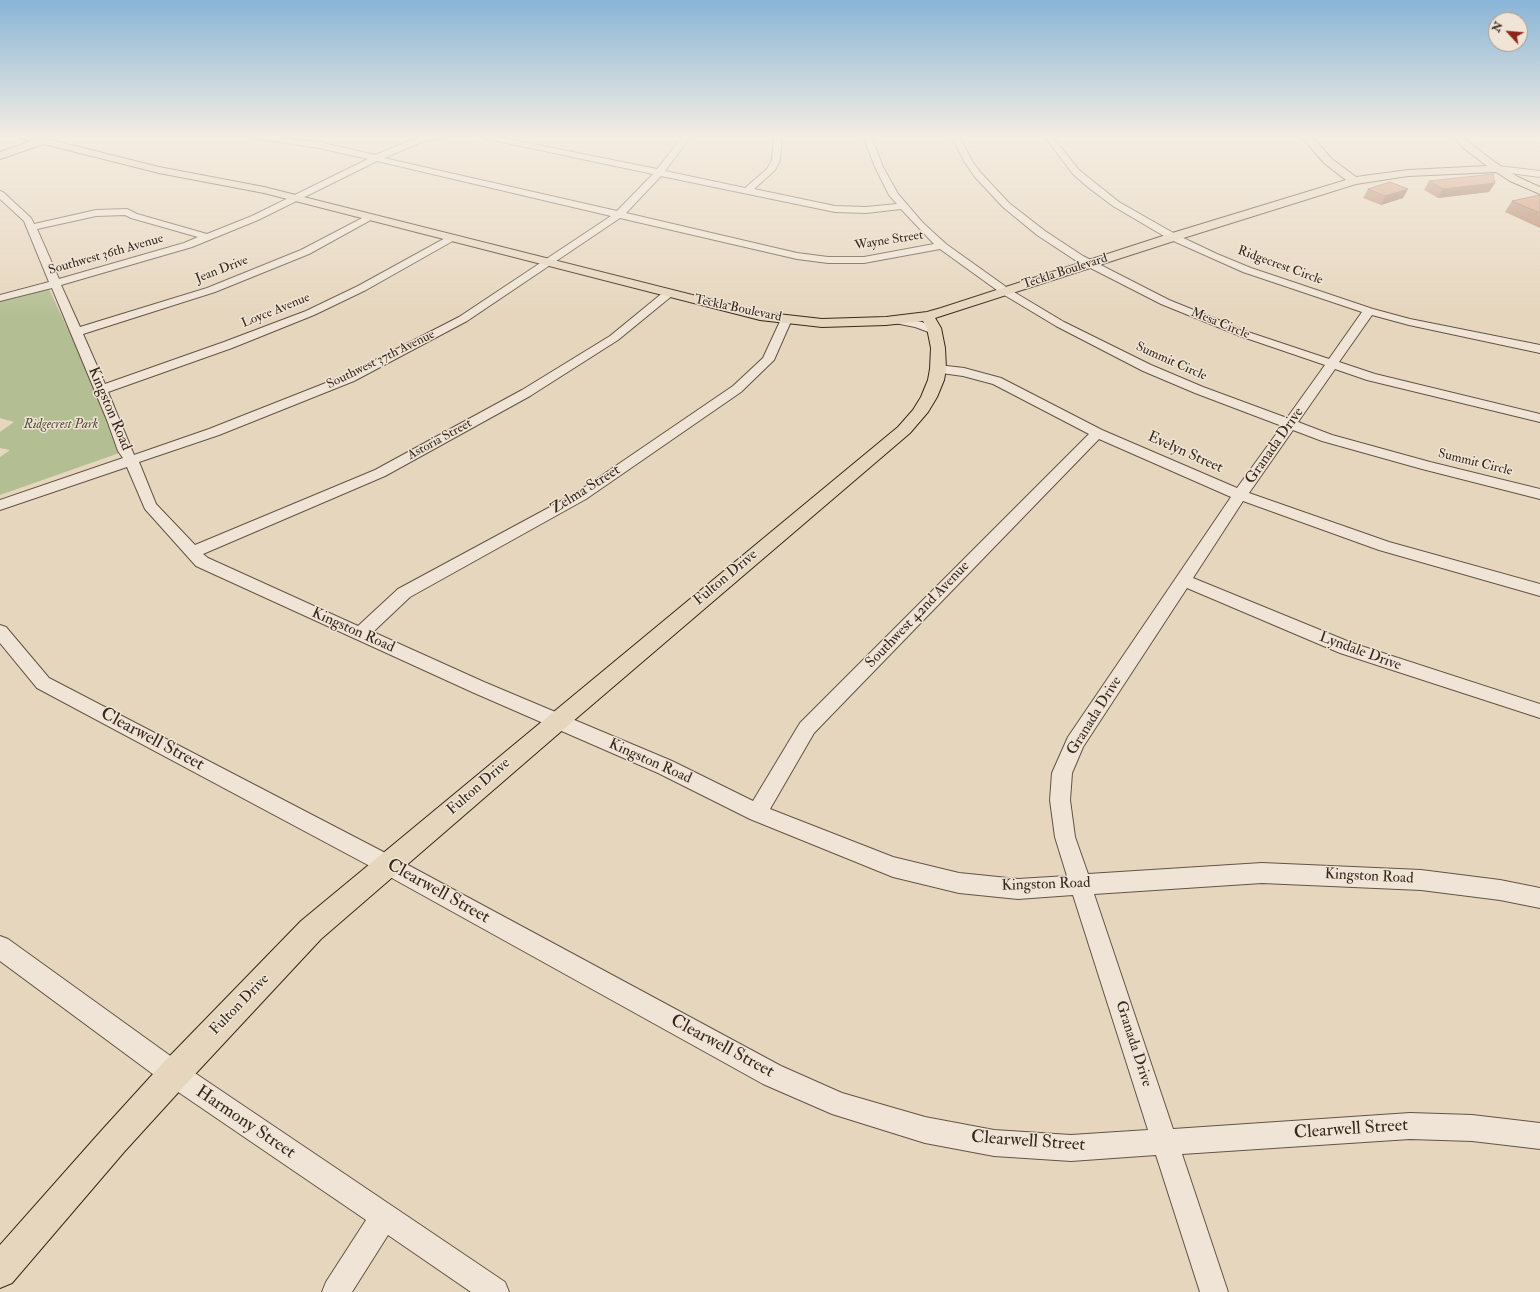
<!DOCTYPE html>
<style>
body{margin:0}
#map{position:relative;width:1540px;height:1292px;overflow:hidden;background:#e7d6be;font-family:"IM FELL Double Pica",serif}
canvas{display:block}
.north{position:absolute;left:1488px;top:12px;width:40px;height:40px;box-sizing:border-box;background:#efe4d5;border:1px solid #a5998b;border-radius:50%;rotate:296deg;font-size:11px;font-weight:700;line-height:16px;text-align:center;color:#36291b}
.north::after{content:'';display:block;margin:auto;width:14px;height:18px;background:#8f2418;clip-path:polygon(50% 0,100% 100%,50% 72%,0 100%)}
</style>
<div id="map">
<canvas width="1540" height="1292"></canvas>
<div class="north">N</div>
</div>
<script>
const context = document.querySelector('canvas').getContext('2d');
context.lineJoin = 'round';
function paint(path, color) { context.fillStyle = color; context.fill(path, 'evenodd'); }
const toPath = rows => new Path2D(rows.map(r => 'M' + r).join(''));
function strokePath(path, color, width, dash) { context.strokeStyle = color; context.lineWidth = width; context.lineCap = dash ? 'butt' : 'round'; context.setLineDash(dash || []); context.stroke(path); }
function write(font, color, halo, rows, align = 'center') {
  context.font = font + ' "IM FELL Double Pica",serif'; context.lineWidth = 3; context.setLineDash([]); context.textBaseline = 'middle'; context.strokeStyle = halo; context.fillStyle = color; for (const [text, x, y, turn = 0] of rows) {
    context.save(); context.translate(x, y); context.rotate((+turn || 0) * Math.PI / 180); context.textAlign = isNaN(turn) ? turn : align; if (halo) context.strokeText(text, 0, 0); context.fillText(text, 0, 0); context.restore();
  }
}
const green = toPath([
 [49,289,125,451,0,495,0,457,10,450,0,448,0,432,14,422,0,418,0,302]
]);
const minor = toPath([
 [249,136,269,136,319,142,375,155,419,137,444,136,443,138,424,141,384,158,617,211,653,174,483,138,479,136,493,136,657,169,683,136,691,136,665,171,745,188,767,169,772,160,774,136,782,136,780,160,775,170,754,189,835,206,866,207,897,204,889,195,875,167,863,136,871,136,883,167,898,194,923,223,946,244,1009,289,1064,322,1151,365,1203,387,1287,418,1325,365,1240,336,1161,304,1075,260,1037,235,1003,207,975,177,964,161,951,136,959,136,972,161,981,173,1009,203,1045,231,1083,256,1169,300,1248,332,1329,359,1362,312,1243,272,1169,239,1113,206,1089,188,1073,174,1044,136,1052,136,1079,170,1119,202,1177,235,1217,254,1251,268,1373,309,1410,319,1540,345,1540,353,1409,325,1372,315,1339,362,1375,374,1540,414,1540,422,1367,380,1335,369,1298,422,1332,435,1430,462,1540,489,1540,499,1422,469,1322,441,1293,430,1249,493,1389,542,1540,584,1540,596,1379,550,1243,501,1193,578,1352,643,1540,704,1540,718,1340,653,1187,588,1083,747,1072,773,1070,800,1075,837,1088,874,1262,863,1421,870,1500,880,1540,888,1540,908,1500,900,1421,890,1262,883,1094,894,1173,1129,1410,1113,1472,1115,1540,1123,1540,1149,1472,1141,1410,1139,1182,1154,1228,1292,1200,1292,1156,1155,1071,1161,994,1156,925,1143,832,1114,763,1084,381,872,37,688,0,643,0,625,6,627,49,678,395,858,781,1066,842,1093,925,1117,994,1130,1071,1135,1148,1130,1073,895,1018,899,959,893,893,877,750,819,658,773,472,692,196,566,145,509,127,467,0,510,0,500,123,458,118,451,107,420,52,288,0,301,0,295,49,282,24,221,0,199,0,191,3,192,31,218,34,224,96,210,127,209,137,214,207,234,252,216,368,159,319,148,253,138,249,136],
 [377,161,611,216,459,317,346,375,209,429,134,455,108,392,232,348,314,315,366,290,458,238,453,235,449,236,358,286,306,311,224,342,105,384,83,334,215,292,309,254,376,217,374,215,368,215,301,250,207,288,80,327,61,285,192,247,258,220,377,161],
 [661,176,835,212,866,213,901,209,934,244,864,257,828,257,797,253,626,213,661,176],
 [125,215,131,218,198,237,184,243,59,279,37,229,96,216,125,215],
 [620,218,797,259,828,263,864,263,940,249,1001,293,1056,326,1143,371,1195,393,1282,426,1237,488,1102,430,1001,378,964,368,938,365,934,366,932,369,934,372,963,376,993,384,1089,434,800,723,753,801,672,761,484,682,373,632,410,597,586,499,741,392,774,360,792,319,790,317,782,317,763,358,733,386,576,493,398,589,358,626,208,558,203,554,385,476,530,396,618,340,673,295,674,293,673,291,665,291,610,336,522,390,375,470,195,545,156,504,139,462,219,435,354,381,467,321,620,218],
 [1099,439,1231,497,1068,737,1052,773,1050,800,1055,837,1067,876,1018,879,959,873,893,857,770,809,814,733,1099,439],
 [1498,166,1540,171,1540,177,1495,171,1494,169,1498,166],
 [894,317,922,322,938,329,940,331,938,333,934,334,915,327,890,322,888,320,890,318,894,317],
 [0,936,8,939,183,1065,505,1282,509,1292,471,1292,388,1235,352,1292,322,1292,326,1282,366,1220,165,1083,0,961,0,936]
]);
const major = toPath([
 [18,136,46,137,51,140,159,167,264,187,760,312,822,319,886,317,927,312,941,308,1169,234,1346,180,1324,163,1301,136,1311,136,1332,159,1356,177,1408,170,1487,166,1462,147,1454,136,1464,136,1470,143,1496,163,1518,177,1540,187,1540,194,1510,181,1496,172,1408,176,1356,184,1177,240,935,318,941,328,945,348,946,369,944,380,937,397,928,412,910,433,565,728,321,939,185,1085,124,1152,12,1283,0,1288,0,1245,102,1130,163,1063,301,921,898,427,913,410,921,397,928,380,930,369,931,348,927,328,923,321,886,325,822,327,760,320,264,193,159,173,44,144,0,159,0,152,32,141,19,138,18,136]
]);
const wall = toPath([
 [1429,181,1495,183,1489,192,1438,198,1424,190],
 [1368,189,1408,189,1403,198,1381,205,1363,198],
 [1540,195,1540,228,1505,212,1512,201]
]);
const shadedWall = toPath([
 [1495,183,1489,192,1438,198,1443,189],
 [1408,189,1403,198,1381,205,1385,196]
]);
const building = toPath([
 [1493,174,1495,183,1443,189,1429,181,1493,174],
 [1390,182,1408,189,1385,196,1368,189,1390,182],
 [1540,195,1540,213,1512,201,1540,195]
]);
const farStreetnames = [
 ["Wayne Street",889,241,-9],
 ["Southwest 36th Avenue",106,255,-16],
 ["Ridgecrest Circle",1280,266,20],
 ["Jean Drive",222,270,-21],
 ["Teckla Boulevard",1065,272,-18],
 ["Teckla Boulevard",738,309,12],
 ["Loyce Avenue",276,311,-22],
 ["Mesa Circle",1220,324,22],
 ["Southwest 37th Avenue",381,360,-26],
 ["Summit Circle",1171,362,24],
 ["Astoria Street",440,440,-29],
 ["Summit Circle",1475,463,14]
];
const farParknames = [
 ["Ridgecrest Park",61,425]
];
const streetNames = [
 ["Kingston Road",109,409,67],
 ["Granada Drive",1275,446,-55],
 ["Evelyn Street",1185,453,24],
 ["Zelma Street",586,490,-32],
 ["Fulton Drive",726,578,-40],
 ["Southwest 42nd Avenue",918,615,-46],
 ["Kingston Road",353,631,24],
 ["Lyndale Drive",1360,652,20],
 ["Granada Drive",1095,716,-58],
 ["Kingston Road",650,762,24],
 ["Fulton Drive",479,787,-41],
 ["Kingston Road",1369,877,3],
 ["Kingston Road",1046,885,-2],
 ["Fulton Drive",240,1005,-46],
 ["Granada Drive",1133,1044,72]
];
const nearStreetnames = [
 ["Clearwell Street",152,740,28],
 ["Clearwell Street",438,892,29],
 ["Clearwell Street",722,1047,28],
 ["Harmony Street",245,1123,34],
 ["Clearwell Street",1351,1130,-4],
 ["Clearwell Street",1028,1142,4]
];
paint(green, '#b4be93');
strokePath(minor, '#625444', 2);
strokePath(major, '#36291b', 2);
paint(minor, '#efe4d5');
paint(major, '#e7d6be');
paint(wall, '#b17b60');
paint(shadedWall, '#90644e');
paint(building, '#ce8f70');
strokePath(building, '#90644e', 1);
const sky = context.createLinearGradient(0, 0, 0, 317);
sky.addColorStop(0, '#89b5d7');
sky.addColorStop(0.43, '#f4ede2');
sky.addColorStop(1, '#f4ede200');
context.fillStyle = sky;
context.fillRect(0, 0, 1540, 317);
write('13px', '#36291b', '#efe4d5', farStreetnames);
write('italic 13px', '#564e39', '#efe4d5', farParknames);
write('15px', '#36291b', '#efe4d5', streetNames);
write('18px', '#36291b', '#efe4d5', nearStreetnames);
</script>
